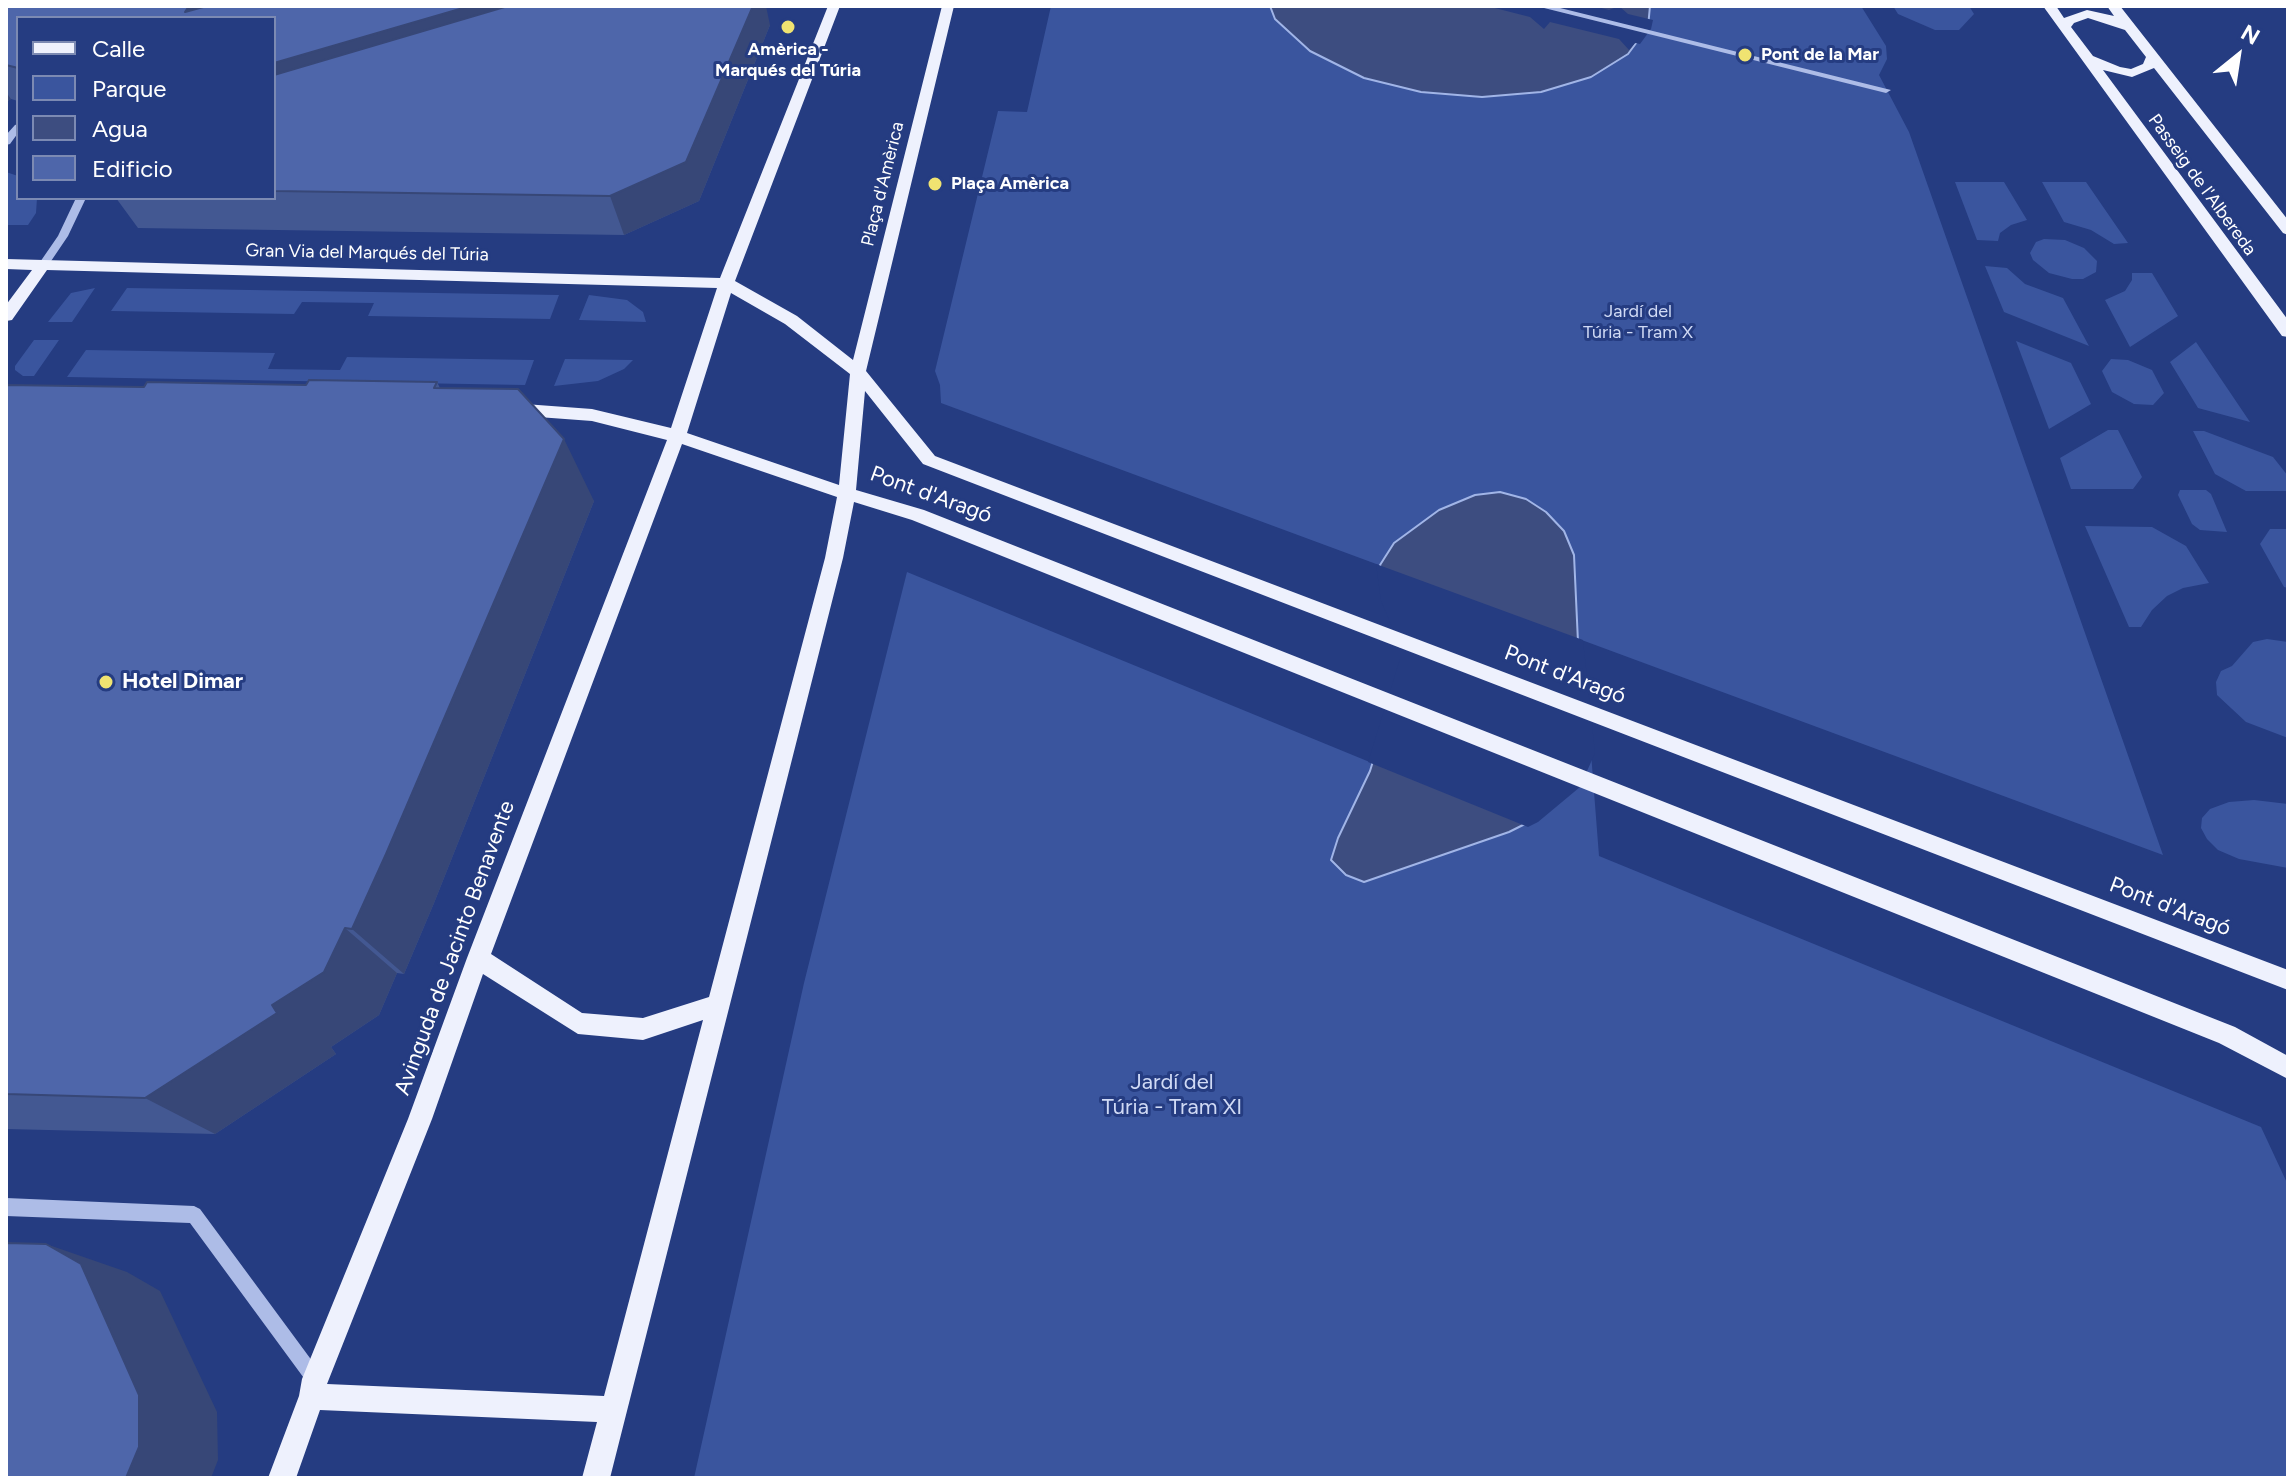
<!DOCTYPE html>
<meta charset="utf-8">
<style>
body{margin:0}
#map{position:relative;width:2294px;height:1484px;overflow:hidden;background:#253c81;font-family:Figtree,sans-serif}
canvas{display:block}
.frame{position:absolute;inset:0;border:8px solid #fff;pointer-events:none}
.legend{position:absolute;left:16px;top:16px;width:260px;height:184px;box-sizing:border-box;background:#253c81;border:2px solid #7c8ab3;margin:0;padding:10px 14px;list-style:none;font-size:24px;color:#fff}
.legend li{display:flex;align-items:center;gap:16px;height:40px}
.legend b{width:40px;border:2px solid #7c8ab3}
.north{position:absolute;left:2198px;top:16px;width:80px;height:80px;-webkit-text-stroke:6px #253c81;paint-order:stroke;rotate:30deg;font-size:22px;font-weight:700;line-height:32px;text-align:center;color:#fff}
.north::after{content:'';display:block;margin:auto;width:28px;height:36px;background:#fff;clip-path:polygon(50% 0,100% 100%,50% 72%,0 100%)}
</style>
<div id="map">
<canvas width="2294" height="1484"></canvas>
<div class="frame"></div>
<ul class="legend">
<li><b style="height:10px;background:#eef1fd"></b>Calle</li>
<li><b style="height:22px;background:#3a559e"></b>Parque</li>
<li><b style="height:22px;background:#3d4d80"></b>Agua</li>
<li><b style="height:22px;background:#4e66aa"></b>Edificio</li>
</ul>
<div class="north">N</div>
</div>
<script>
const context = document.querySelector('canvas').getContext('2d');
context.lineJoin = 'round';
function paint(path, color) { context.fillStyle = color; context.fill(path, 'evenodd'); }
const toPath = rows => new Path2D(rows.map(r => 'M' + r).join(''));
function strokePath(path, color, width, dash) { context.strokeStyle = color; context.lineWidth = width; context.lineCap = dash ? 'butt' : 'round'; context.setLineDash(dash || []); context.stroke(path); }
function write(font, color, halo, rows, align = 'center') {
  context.font = font + ' Figtree,sans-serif'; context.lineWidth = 6; context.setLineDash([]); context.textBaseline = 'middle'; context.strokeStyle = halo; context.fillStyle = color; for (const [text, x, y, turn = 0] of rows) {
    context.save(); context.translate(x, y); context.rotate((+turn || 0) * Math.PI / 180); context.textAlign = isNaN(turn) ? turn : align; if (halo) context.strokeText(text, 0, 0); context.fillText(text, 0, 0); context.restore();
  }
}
const green = toPath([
 [1051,6,1861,6,1886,46,1887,59,1879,75,1909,132,2163,855,941,403,940,385,935,371,998,111,1027,112],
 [1893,6,1969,6,1974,14,1959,30,1935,30,1898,14],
 [6,172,18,176,18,198,37,198,36,213,28,225,6,225],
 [1955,182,2004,182,2027,220,2011,225,2000,233,1998,241,1977,240],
 [2042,182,2086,182,2128,243,2114,244,2091,230,2064,222],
 [2044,239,2065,240,2084,248,2097,261,2096,272,2083,279,2072,279,2049,273,2033,260,2030,253,2036,242],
 [1985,266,2007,268,2025,284,2063,298,2089,346,2004,312],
 [2132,273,2152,273,2178,316,2130,347,2105,300,2125,291,2132,280],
 [95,288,72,322,48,322,71,293],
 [127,288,559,295,550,319,368,316,374,303,302,302,294,314,111,311],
 [589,295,627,300,643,312,646,322,579,320],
 [34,340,59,340,34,376,23,376,15,370,15,366],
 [2016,341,2071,363,2091,404,2049,429],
 [2196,342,2250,422,2198,408,2170,362],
 [86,350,275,353,268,369,340,370,347,357,534,360,525,385,67,377],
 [565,359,633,360,624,369,598,381,554,386],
 [2111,359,2128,360,2152,370,2164,393,2153,405,2134,404,2112,392,2102,371],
 [2108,430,2118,430,2142,477,2133,489,2071,489,2060,458],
 [2193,431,2204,431,2273,457,2288,476,2288,491,2246,491,2215,474],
 [2180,490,2206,490,2211,494,2227,532,2200,530,2192,524,2178,495],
 [2085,526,2152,527,2186,546,2209,583,2183,588,2167,596,2152,610,2141,627,2129,627],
 [2270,529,2288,529,2288,588,2284,587,2260,544],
 [907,572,1523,825,1591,753,1599,856,2261,1127,2288,1185,2288,1478,694,1478,804,983],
 [2267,639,2288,642,2288,738,2246,722,2217,695,2216,682,2221,671,2232,666,2253,642],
 [2254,800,2288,804,2288,868,2239,859,2218,850,2207,839,2201,828,2202,818,2210,809,2229,802]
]);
const water = toPath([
 [1270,6,1650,6,1648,27,1628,54,1591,77,1541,92,1482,97,1421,92,1364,78,1310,51,1275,19,1270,6],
 [1500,492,1526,499,1546,512,1564,531,1574,555,1579,664,1535,819,1509,832,1364,882,1346,875,1331,860,1338,838,1370,771,1404,660,1380,565,1394,543,1439,510,1475,495,1500,492]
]);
const pier = toPath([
 [1487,6,1594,6,1609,10,1619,6,1628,14,1653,20,1651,29,1640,44,1635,43,1629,50,1619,39,1550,22,1544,29,1530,17],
 [1376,564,1583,640,1595,753,1580,787,1538,822,1528,827,1368,762,1400,659,1400,646,1381,601]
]);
const minor = toPath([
 [1536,6,1552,6,1891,90,1886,93,1536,6],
 [18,124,18,133,10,144,6,145,6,135,15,125,18,124],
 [76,198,86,198,68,236,47,267,39,267,38,265,58,236,76,198],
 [6,1198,194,1206,200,1209,321,1373,324,1379,321,1385,315,1388,309,1385,190,1223,6,1216,6,1198]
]);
const major = toPath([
 [828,6,840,6,735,281,797,316,853,360,942,6,954,6,866,371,935,456,2288,970,2288,990,923,464,865,391,856,490,924,510,2235,1027,2288,1056,2288,1079,2219,1043,912,520,854,502,843,558,610,1478,582,1478,597,1422,320,1410,296,1478,268,1478,299,1396,302,1379,408,1119,467,958,667,440,592,421,511,415,503,409,511,403,592,409,671,428,717,288,47,270,12,320,6,321,6,305,32,270,6,269,6,259,720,278,828,6],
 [731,293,785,324,850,374,839,485,687,433,731,293],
 [682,444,837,497,825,558,709,997,643,1018,582,1013,491,954,682,444],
 [483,974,578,1034,643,1040,703,1020,604,1396,327,1384,432,1119,483,974],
 [2043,6,2056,6,2064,18,2087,10,2114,16,2107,6,2120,6,2288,220,2288,235,2283,233,2154,68,2132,77,2103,70,2288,320,2288,337,2282,336,2043,6],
 [2088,18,2125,30,2146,57,2143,64,2131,69,2120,67,2093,56,2071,27,2074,23,2088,18]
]);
const wall = toPath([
 [6,6,770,25,699,201,624,235,138,228,116,198,274,198,274,18,18,18,18,101,11,99,6,102],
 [437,382,440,388,594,501,434,903,404,974,397,973,379,1015,331,1047,336,1054,215,1134,6,1129,6,385,144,387]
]);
const shadedWall = toPath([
 [189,6,238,6,185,12],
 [470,6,615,6,274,108,274,63],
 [753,6,766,6,770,25,699,201,624,235,610,196],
 [6,92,11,99,6,102],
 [564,439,594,501,434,903,404,974,352,929],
 [345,928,397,973,379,1015,331,1047,336,1054,215,1134,145,1098,272,1005],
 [46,1244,127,1272,160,1291,217,1412,218,1460,211,1478,126,1478]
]);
const building = toPath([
 [6,6,189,6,185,12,207,6,470,6,274,63,274,18,18,18,18,68,6,65,6,6],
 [508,6,753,6,686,162,610,196,274,191,274,75,508,6],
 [309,380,437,382,434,388,518,389,564,439,386,854,352,929,345,928,324,972,272,1005,277,1013,145,1098,6,1094,6,385,144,387,147,382,306,385,309,380],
 [6,1243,46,1244,81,1264,139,1395,139,1447,126,1478,6,1478,6,1243]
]);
const markers = [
 [788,27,8,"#f0e371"],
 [1745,55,8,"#f0e371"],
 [935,184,8,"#f0e371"],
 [106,682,8,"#f0e371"]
];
const farPoinames = [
 ["Amèrica -",788,50,"center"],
 ["Marqués del Túria",788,71,"center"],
 ["Pont de la Mar",1761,55],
 ["Plaça Amèrica",951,184]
];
const farStreetnames = [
 ["Plaça d'Amèrica",883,184,-76],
 ["Passeig de l'Albereda",2202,185,54],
 ["Gran Via del Marqués del Túria",367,253,1]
];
const farParknames = [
 ["Jardí del",1638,312],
 ["Túria - Tram X",1638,333]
];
const streetNames = [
 ["Pont d'Aragó",931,495,20],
 ["Pont d'Aragó",1565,675,21],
 ["Pont d'Aragó",2170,907,21],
 ["Avinguda de Jacinto Benavente",455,948,-70]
];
const poiNames = [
 ["Hotel Dimar",122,682]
];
const parkNames = [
 ["Jardí del",1172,1083],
 ["Túria - Tram XI",1172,1108]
];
paint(green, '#3a559e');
paint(water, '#3d4d80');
strokePath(water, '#a1b5e7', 2);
paint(pier, '#253c81');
paint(minor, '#adbce7');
paint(major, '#eef1fd');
paint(wall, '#435892');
paint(shadedWall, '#374777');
paint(building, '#4e66aa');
strokePath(building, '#374777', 2);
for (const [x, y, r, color] of markers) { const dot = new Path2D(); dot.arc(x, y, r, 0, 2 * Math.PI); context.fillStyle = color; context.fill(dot); strokePath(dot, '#253c81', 3); }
write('bold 18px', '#fff', '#253c81', farPoinames, 'left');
write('18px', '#fff', '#253c81', farStreetnames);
write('18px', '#d0daf5', '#253c81', farParknames);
write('22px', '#fff', '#253c81', streetNames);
write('bold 22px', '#fff', '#253c81', poiNames, 'left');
write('22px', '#d0daf5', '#253c81', parkNames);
</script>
